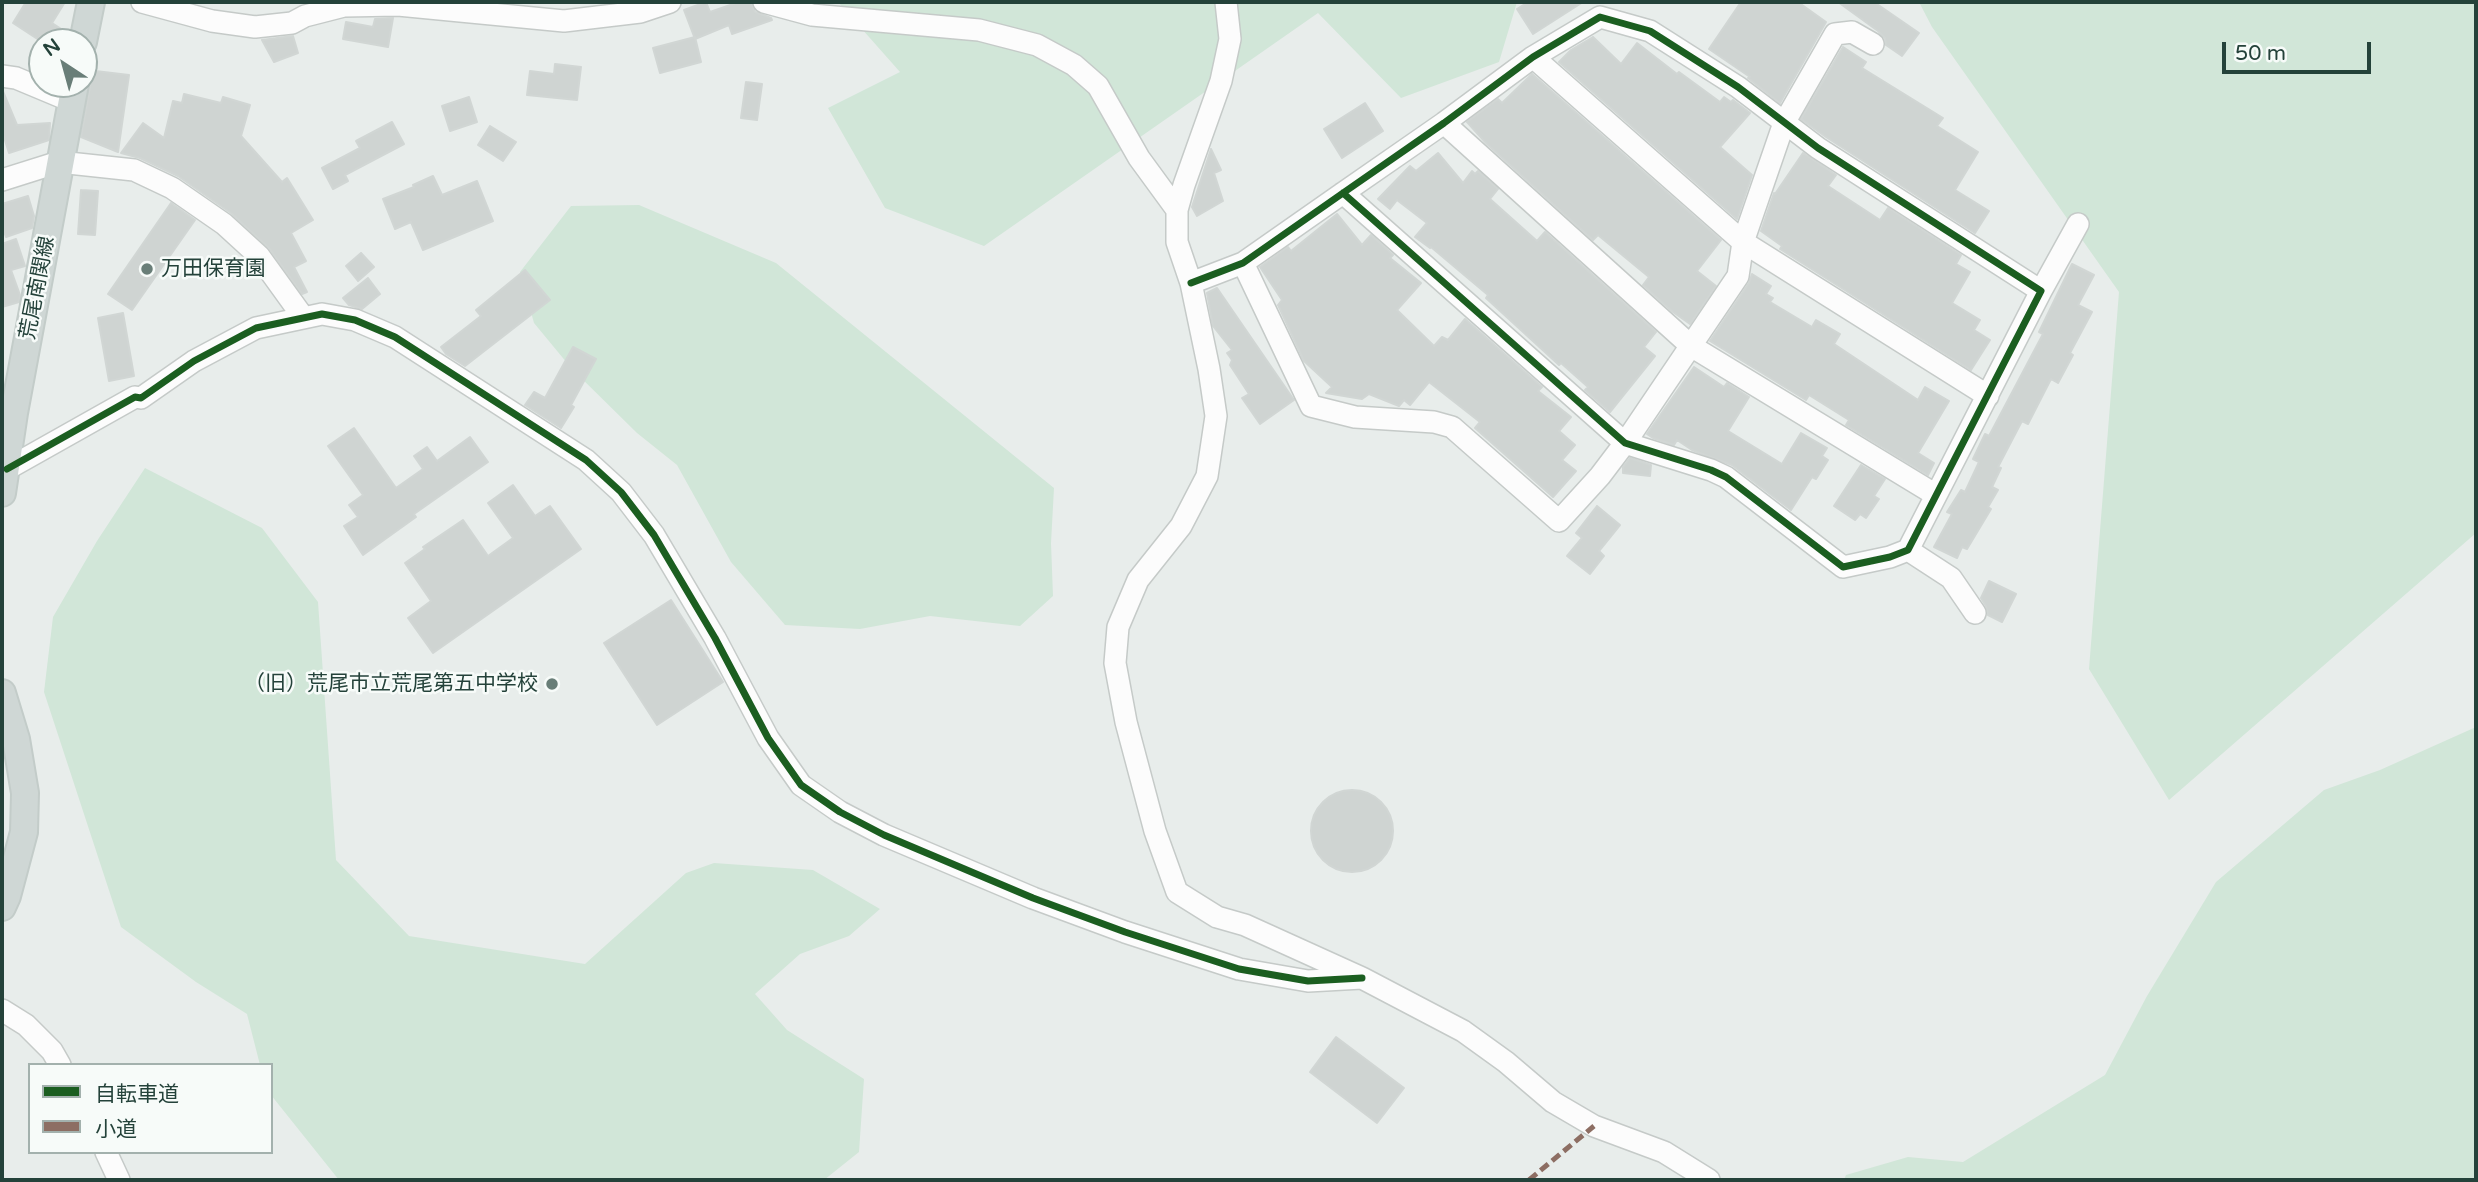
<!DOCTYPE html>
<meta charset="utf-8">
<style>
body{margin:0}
#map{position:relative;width:2478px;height:1182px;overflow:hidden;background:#e8edeb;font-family:"Varela Round","Noto Sans JP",sans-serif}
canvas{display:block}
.frame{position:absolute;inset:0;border:4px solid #24423a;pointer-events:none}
.legend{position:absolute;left:28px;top:1063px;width:245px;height:91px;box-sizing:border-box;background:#f7fbf9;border:2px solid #a3b1ad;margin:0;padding:9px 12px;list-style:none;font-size:21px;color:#24423a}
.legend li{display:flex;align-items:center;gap:14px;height:35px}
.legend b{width:35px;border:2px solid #a3b1ad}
.north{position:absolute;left:28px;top:28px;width:70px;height:70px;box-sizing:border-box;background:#f7fbf9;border:2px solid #a3b1ad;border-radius:50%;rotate:324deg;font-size:19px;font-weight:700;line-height:28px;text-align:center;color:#24423a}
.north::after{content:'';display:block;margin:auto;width:24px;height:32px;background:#697e78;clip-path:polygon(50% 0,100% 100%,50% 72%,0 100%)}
.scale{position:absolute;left:2222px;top:42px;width:149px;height:32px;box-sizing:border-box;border:4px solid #24423a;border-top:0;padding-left:9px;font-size:21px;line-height:24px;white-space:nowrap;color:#24423a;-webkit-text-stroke:5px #f7fbf9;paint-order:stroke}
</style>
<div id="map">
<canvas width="2478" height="1182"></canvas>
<div class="frame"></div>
<ul class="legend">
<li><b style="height:9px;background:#1b5e20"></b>自転車道</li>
<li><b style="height:9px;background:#8d6e63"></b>小道</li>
</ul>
<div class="north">N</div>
<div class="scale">50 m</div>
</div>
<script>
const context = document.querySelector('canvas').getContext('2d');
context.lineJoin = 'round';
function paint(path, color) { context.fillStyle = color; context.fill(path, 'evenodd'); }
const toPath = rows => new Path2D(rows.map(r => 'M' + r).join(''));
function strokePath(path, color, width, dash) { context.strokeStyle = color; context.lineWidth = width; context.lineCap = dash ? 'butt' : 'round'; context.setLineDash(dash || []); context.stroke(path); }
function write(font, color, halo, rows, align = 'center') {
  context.font = font + ' "Varela Round","Noto Sans JP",sans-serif'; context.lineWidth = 5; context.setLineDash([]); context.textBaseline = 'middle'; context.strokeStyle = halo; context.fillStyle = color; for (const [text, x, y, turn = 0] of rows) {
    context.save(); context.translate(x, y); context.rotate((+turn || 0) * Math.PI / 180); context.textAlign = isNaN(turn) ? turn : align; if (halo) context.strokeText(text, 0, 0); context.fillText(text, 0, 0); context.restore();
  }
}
const green = toPath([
 [838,2,1517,2,1499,62,1401,98,1318,13,984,246,885,208,828,108,900,72],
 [1919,2,2476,2,2476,533,2169,800,2089,669,2119,292,1932,27],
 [639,205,776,263,1054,488,1051,543,1053,596,1020,626,930,616,860,629,785,625,731,562,677,465,637,433,572,369,534,323,520,272,571,206],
 [145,468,262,528,318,602,336,860,409,936,585,964,686,873,714,863,813,870,880,909,849,936,800,954,755,994,787,1030,864,1079,859,1152,824,1180,339,1180,271,1095,271,1065,260,1065,247,1014,196,982,121,927,44,692,53,617,97,541],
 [2476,727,2476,1180,1844,1180,1846,1175,1908,1157,1963,1162,2105,1075,2147,996,2216,882,2324,790,2380,770]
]);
const building = toPath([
 [26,2,65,2,52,23,69,34,68,42,42,42,13,23,26,2],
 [706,2,710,12,739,2,751,2,755,12,771,18,772,20,732,34,729,25,695,39,684,10,706,2],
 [1528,2,1583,2,1533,34,1517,9,1528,2],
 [1741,2,1798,2,1826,22,1780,103,1748,78,1750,77,1709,49,1741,2],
 [1838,2,1874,2,1919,33,1902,56,1886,45,1885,38,1878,31,1838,2],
 [393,18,388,47,343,39,346,22,373,27,375,19,393,18],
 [293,36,298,53,274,62,262,40,293,36],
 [695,37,701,62,660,73,653,48,695,37],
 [1593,37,1621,64,1637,43,1677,74,1679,72,1720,102,1724,97,1731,102,1733,100,1750,113,1720,147,1752,175,1737,219,1559,62,1571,50,1593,37],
 [1843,47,1866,62,1862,68,1943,118,1937,126,1978,152,1955,190,1989,211,1975,233,1826,137,1801,119,1843,47],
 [555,64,581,67,577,100,527,95,530,71,554,74,555,64],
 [87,70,129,75,118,152,81,137,90,87,87,70],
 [1532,74,1721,240,1697,271,1716,286,1690,324,1673,312,1643,285,1649,277,1598,235,1593,240,1486,143,1467,122,1498,99,1502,103,1532,74],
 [746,82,762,84,757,120,741,118,746,82],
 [2,89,17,125,50,123,49,140,9,153,2,131,2,89],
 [184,94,221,103,223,97,250,105,241,136,282,182,287,178,313,220,291,233,306,261,294,267,307,292,302,294,269,248,231,213,178,176,140,158,121,153,143,123,164,138,173,101,182,103,184,94],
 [469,97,477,122,450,131,442,106,469,97],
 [1365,103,1383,131,1342,158,1324,129,1365,103],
 [392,122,404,144,345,175,348,181,333,189,322,168,360,148,356,141,392,122],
 [490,126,516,142,503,161,478,145,490,126],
 [1211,149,1221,170,1214,173,1223,201,1197,216,1192,207,1211,149],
 [1438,153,1463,183,1472,171,1475,174,1478,171,1498,189,1490,199,1537,241,1545,232,1656,332,1644,347,1655,356,1610,412,1585,390,1588,387,1561,363,1559,365,1486,298,1488,295,1431,247,1430,248,1415,237,1427,223,1397,200,1390,209,1378,199,1410,166,1416,171,1438,153],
 [1803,153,1836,175,1828,186,1880,220,1888,208,1961,255,1956,264,1970,272,1952,303,1980,320,1974,330,1990,340,1971,370,1780,249,1782,246,1761,231,1774,193,1775,194,1803,153],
 [433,176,442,195,477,181,493,221,423,250,411,222,395,229,383,199,414,187,413,185,433,176],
 [81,190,98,191,95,235,78,234,81,190],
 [28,196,34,216,32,228,6,237,2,226,2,204,28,196],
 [171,203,195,220,132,310,108,294,171,203],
 [1337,214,1362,245,1371,235,1393,255,1390,258,1421,283,1397,310,1434,346,1442,337,1448,340,1465,319,1542,387,1538,391,1571,417,1559,431,1575,445,1562,460,1576,471,1553,497,1475,428,1480,422,1429,382,1410,405,1404,400,1399,406,1369,394,1362,399,1326,393,1332,387,1304,361,1278,305,1282,300,1260,267,1288,247,1291,251,1337,214],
 [16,239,25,266,11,270,20,295,19,302,2,307,2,244,16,239],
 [361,253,374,267,358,281,346,266,361,253],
 [2072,264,2094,275,2078,305,2092,312,2070,353,2073,355,2058,383,2051,379,2028,424,2022,421,1998,467,2001,468,1992,487,1998,490,1988,507,1991,509,1967,549,1962,547,1957,558,1934,547,1952,514,1947,512,1961,490,1965,492,1979,462,1973,459,1985,434,1989,436,2043,334,2039,332,2072,264],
 [525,270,550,300,465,366,446,354,441,347,481,316,476,310,525,270],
 [1752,274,1771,286,1766,294,1773,298,1770,302,1812,327,1816,320,1840,334,1834,344,1918,400,1925,387,1949,401,1918,453,1934,463,1928,475,1846,425,1849,420,1809,395,1806,400,1710,341,1749,283,1752,274],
 [368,278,380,294,362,309,349,305,343,298,368,278],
 [1217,288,1294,400,1260,424,1242,398,1249,394,1230,365,1232,360,1227,353,1232,350,1213,326,1207,293,1217,288],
 [123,313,134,376,109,381,98,318,123,313],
 [573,347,596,359,571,405,574,407,561,428,525,405,534,392,545,398,573,347],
 [1694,367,1724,387,1727,383,1749,397,1728,431,1782,464,1801,433,1827,448,1822,456,1828,460,1816,479,1812,477,1791,510,1732,465,1692,450,1677,440,1674,445,1653,438,1647,434,1694,367],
 [354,428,396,488,423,469,414,456,427,447,437,461,470,437,488,462,414,514,416,517,363,555,344,526,358,517,349,505,363,495,328,446,354,428],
 [1630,458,1651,465,1650,476,1623,473,1623,467,1630,458],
 [1861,465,1885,479,1874,496,1879,499,1866,518,1860,514,1855,520,1834,506,1861,465],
 [513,485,535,516,550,506,581,549,433,653,408,618,431,601,405,563,425,549,423,547,463,520,488,556,513,538,488,503,513,485],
 [1597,506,1620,525,1599,551,1604,556,1590,574,1567,556,1582,538,1576,533,1597,506],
 [1989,581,2016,594,2002,622,1988,615,1986,606,1981,598,1989,581],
 [671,600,723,682,657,725,604,643,671,600],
 '1311 831a41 41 0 1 1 82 0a41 41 0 1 1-82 0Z',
 [1336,1037,1404,1088,1377,1123,1310,1072,1336,1037]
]);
const minor = toPath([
 [142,2,212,21,255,27,292,23,305,16,344,6,398,5,564,21,640,12,670,2],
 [764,2,812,15,979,30,1037,45,1074,65,1098,86,1139,158,1177,210],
 [1226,2,1230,39,1221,81,1184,185,1177,210,1177,242,1191,283,1209,369,1216,416,1207,476,1181,526,1138,580,1118,627,1115,663,1126,722,1155,831,1177,892,1217,917,1245,925,1362,978,1463,1031,1506,1062,1553,1102,1594,1126,1664,1152,1709,1180],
 [1533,57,1743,242,1988,396],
 [2,76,16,78,71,101],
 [1444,123,1691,346,1936,495],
 [2,180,59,162,134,170,172,188,224,224,259,256,303,317],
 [1243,263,1311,406,1355,417,1434,422,1452,427,1559,521,1600,476,1625,443,1738,276,1743,242,1784,123,1835,34,1852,32,1873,44],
 [1191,283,1243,263,1343,193,1444,123,1533,57,1600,17,1650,31,1738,87,1818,148,2041,291,1908,550,1890,557,1843,567,1726,477,1711,470,1625,443,1343,193],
 [2041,291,2078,224],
 [7,469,135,397,141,398,194,361,256,328,322,314,355,320,395,337,586,460,621,492,654,535,715,638,768,738,801,785,840,812,884,835,1033,898,1125,932,1239,969,1308,981,1362,978],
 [1908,550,1951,578,1975,613],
 [2,1010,26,1025,52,1051,60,1065],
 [106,1152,119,1180]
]);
const major = toPath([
 [83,42,91,2],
 [2,493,14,413,75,84],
 [2,693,16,739,25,793,24,832,7,896,2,907]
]);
const quiet = toPath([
 [1529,1180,1594,1126]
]);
const cycleway = toPath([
 [1191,283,1243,263,1343,193,1444,123,1533,57,1600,17,1650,31,1738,87,1818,148,2041,291,1908,550,1890,557,1843,567,1726,477,1711,470,1625,443,1343,193],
 [7,469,135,397,141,398,194,361,256,328,322,314,355,320,395,337,586,460,621,492,654,535,715,638,768,738,801,785,840,812,884,835,1033,898,1125,932,1239,969,1308,981,1362,978]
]);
const markers = [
 [147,269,7,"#697e78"],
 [552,684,7,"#697e78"]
];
const poiNames = [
 ["万田保育園",161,269],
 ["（旧）荒尾市立荒尾第五中学校",538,684,"right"]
];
const streetNames = [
 ["荒尾南関線",38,288,-79]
];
paint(green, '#d1e6d8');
paint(building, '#cfd4d2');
strokePath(building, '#d1d6d4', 2);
strokePath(minor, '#c5cac8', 24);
strokePath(major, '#c3ccc9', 30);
strokePath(minor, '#fcfcfc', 21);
strokePath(major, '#cfd7d5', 26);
strokePath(quiet, '#8d6e63', 5, [10, 5]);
strokePath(cycleway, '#1b5e20', 7);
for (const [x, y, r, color] of markers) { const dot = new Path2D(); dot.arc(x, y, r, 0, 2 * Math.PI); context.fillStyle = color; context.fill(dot); strokePath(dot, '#f7fbf9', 2.5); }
write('21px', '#24423a', '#f7fbf9', poiNames, 'left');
write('21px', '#24423a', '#f7fbf9', streetNames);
</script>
